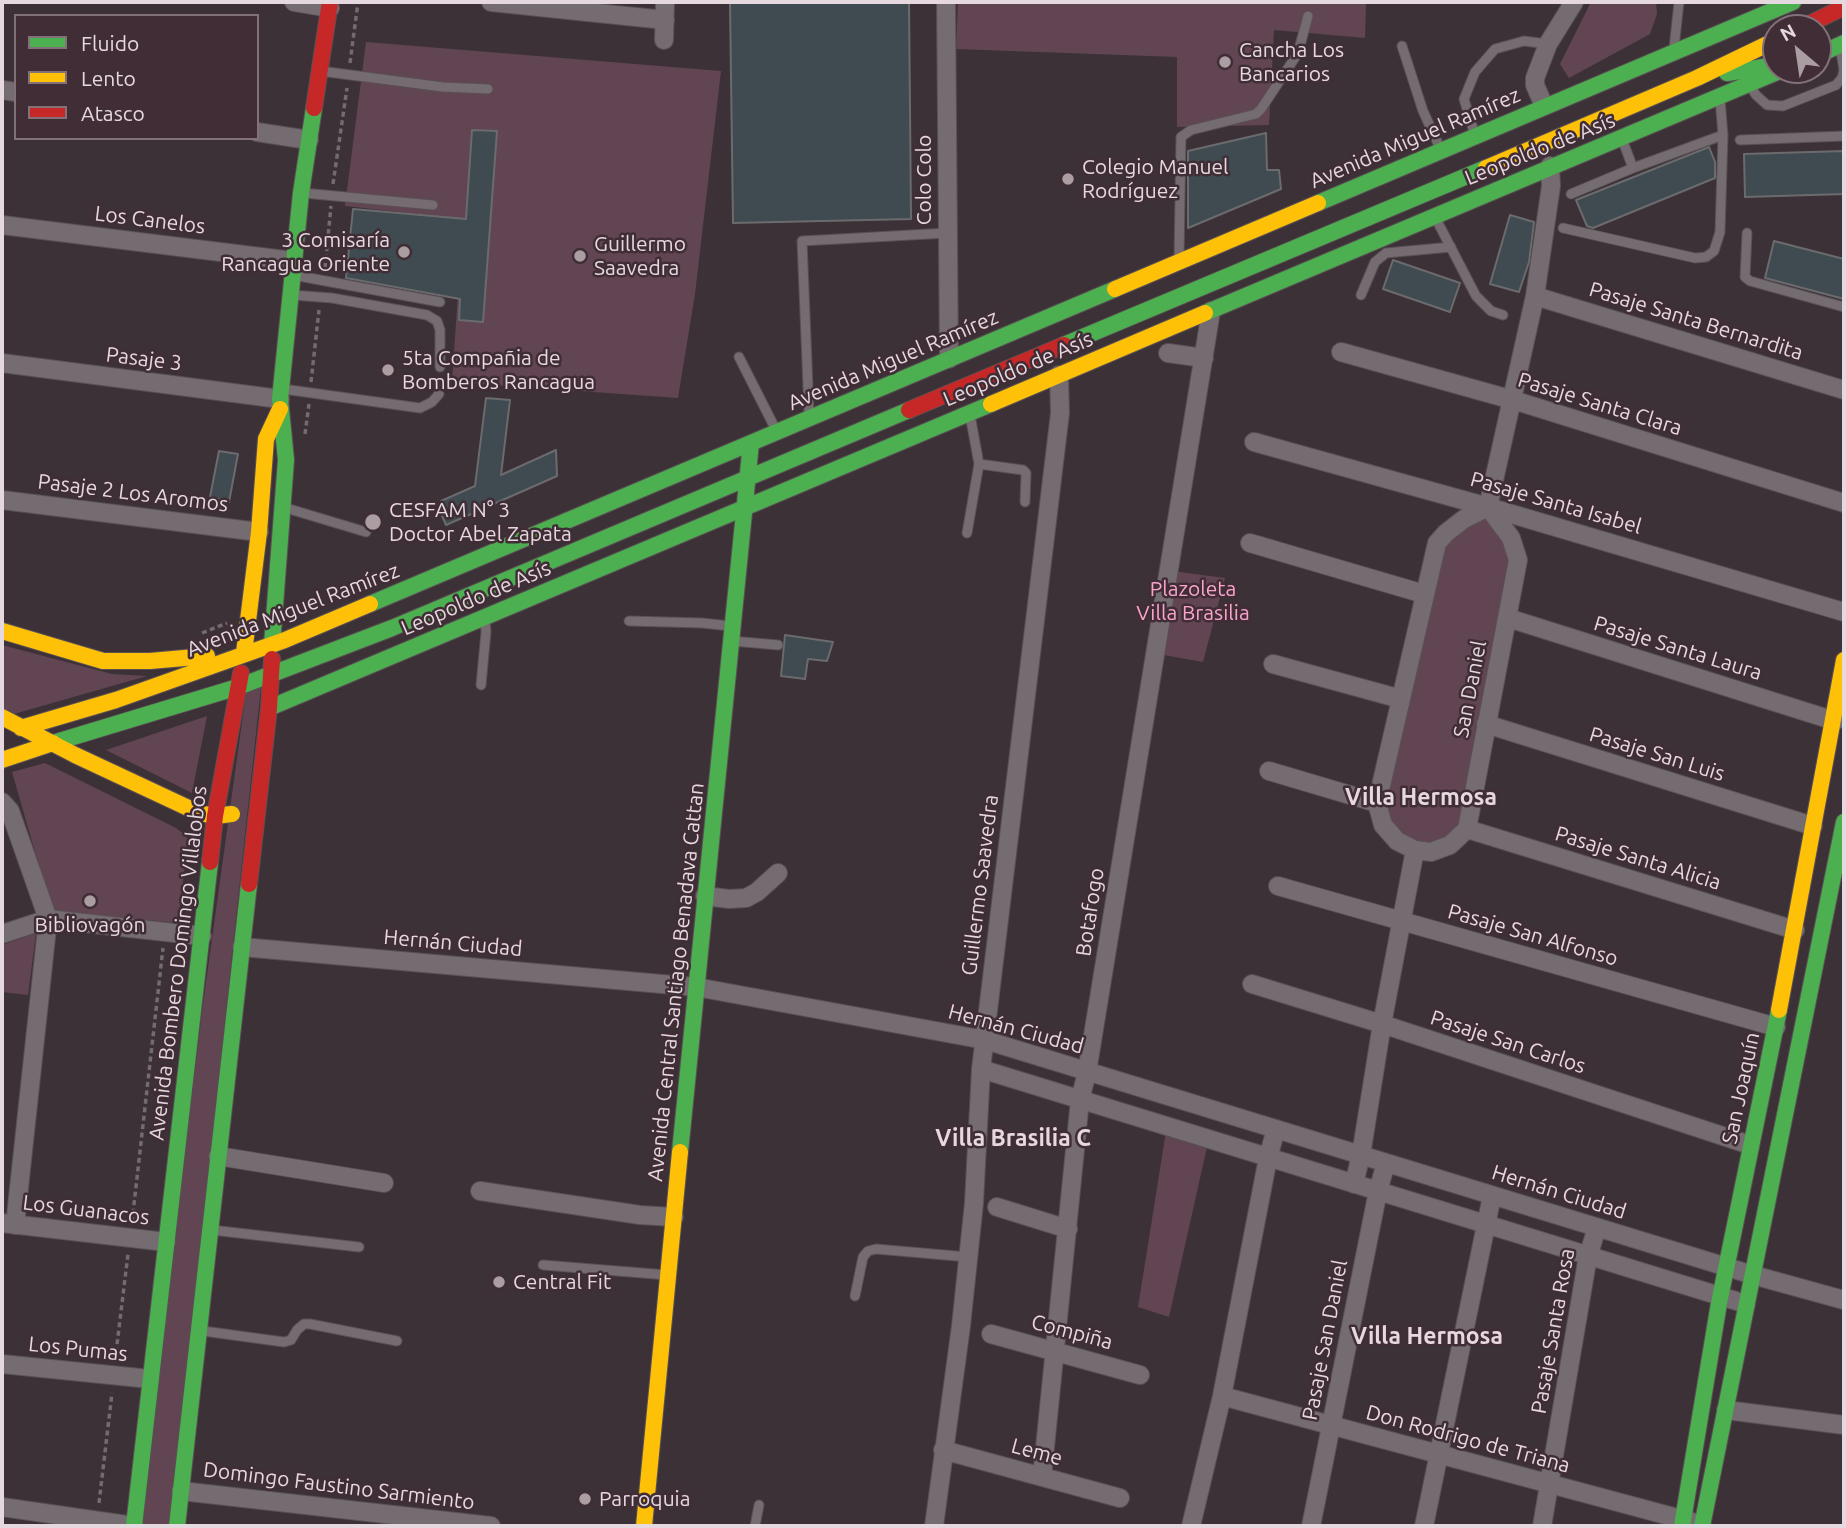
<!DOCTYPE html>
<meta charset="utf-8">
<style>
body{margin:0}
#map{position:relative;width:1846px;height:1528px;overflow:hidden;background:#3c3136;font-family:Ubuntu,sans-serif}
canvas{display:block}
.frame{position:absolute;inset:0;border:4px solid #e5d8de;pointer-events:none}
.legend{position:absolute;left:14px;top:14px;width:245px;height:126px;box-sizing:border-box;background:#402d36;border:2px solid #827179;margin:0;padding:9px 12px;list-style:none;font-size:21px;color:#e5d8de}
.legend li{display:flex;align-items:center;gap:14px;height:35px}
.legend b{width:35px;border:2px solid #827179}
.north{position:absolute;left:1762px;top:14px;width:70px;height:70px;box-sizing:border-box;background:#402d36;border:2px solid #827179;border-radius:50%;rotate:331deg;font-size:19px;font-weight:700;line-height:28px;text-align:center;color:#e5d8de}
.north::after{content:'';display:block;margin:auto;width:24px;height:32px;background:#aa9ea3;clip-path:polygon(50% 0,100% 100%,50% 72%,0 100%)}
</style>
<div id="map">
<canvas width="1846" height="1528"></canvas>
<div class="frame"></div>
<ul class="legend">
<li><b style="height:9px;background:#4caf50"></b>Fluido</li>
<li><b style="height:9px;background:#ffc107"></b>Lento</li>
<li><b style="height:9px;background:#c62828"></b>Atasco</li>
</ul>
<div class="north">N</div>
</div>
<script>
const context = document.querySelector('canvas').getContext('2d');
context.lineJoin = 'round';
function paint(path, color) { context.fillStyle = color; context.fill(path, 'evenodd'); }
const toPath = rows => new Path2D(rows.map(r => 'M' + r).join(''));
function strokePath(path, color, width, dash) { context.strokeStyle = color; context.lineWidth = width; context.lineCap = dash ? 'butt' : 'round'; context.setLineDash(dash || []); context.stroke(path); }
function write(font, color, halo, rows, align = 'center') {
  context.font = font + ' Ubuntu,sans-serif'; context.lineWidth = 5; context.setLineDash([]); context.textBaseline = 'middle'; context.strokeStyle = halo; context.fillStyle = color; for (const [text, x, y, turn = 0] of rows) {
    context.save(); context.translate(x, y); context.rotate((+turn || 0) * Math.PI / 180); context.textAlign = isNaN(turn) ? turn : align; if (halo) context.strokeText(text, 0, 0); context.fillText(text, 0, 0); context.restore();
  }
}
const green = toPath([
 [958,2,1366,2,1365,38,1274,30,1269,125,1177,127,1177,57,956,49],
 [1591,2,1656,2,1657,14,1650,34,1569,78,1560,64],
 [366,42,721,71,695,294,678,398,452,382,463,219,345,206],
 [1488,507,1518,560,1467,829,1450,845,1397,841,1377,803,1437,543],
 [1172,571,1225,578,1203,662,1158,654],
 [2,645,112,674,147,676,14,714,2,708],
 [261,687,170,1526,140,1526,203,1004,246,693],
 [207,716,192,793,106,750],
 [45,763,176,828,184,834,188,840,178,923,52,911,12,772],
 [36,933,28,995,2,992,2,945],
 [1167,1125,1209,1138,1169,1317,1138,1307]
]);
const building = toPath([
 [730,2,909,2,911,219,733,223,730,2],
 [472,130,497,131,483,322,459,320,460,299,346,278,353,209,466,219,472,130],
 [1266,133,1267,170,1279,170,1281,189,1188,228,1188,151,1266,133],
 [1709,147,1715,162,1715,178,1593,228,1587,226,1576,200,1709,147],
 [1844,151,1844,194,1745,197,1744,154,1844,151],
 [1510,215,1534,222,1529,262,1519,292,1490,284,1510,215],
 [1774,241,1844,259,1844,299,1765,278,1774,241],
 [1393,260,1460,283,1450,312,1383,289,1393,260],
 [486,398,510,400,501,475,556,450,557,476,446,525,440,511,441,501,475,486,486,398],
 [219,451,238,454,229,502,210,497,219,451],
 [785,635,833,642,827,661,808,659,805,679,781,676,785,635]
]);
const path = toPath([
 [350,63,358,2],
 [333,184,347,88],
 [325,268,331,206],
 [311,382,319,310],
 [305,434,309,404],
 [202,633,227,623],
 [132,1222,163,948],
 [115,1361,128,1254],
 [99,1503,112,1393]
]);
const lane = toPath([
 [1402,46,1423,111,1440,148],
 [1674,48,1679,2],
 [320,71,443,87,488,89],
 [1750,86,1756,95,1767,105,1783,106,1836,85,1842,78,1844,70,1840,46],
 [1474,132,1464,99,1475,72,1495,49,1524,41,1548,44],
 [1622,139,1633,168,1723,135],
 [1740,140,1844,136],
 [303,193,433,205],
 [1571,194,1633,168],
 [1435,217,1476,296,1491,311,1503,315],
 [1563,228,1695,258,1706,257,1714,251,1720,232,1723,135,1720,99],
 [1747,233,1745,277,1750,281,1844,307],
 [1179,258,1181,137,1191,130,1256,114,1261,109,1298,53,1308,16],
 [293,275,440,302],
 [292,295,332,298,427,315,437,321,440,330,440,367],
 [1361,295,1375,262,1386,253,1451,247],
 [739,357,776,430],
 [283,389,420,408,432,402,439,394],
 [809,412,802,241,947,233],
 [970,415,979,464,1023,470,1026,473,1025,502],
 [286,508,366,532],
 [967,533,979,464],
 [629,621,702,623,730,626],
 [732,641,778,645],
 [481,685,486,632,485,619],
 [212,1230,359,1247],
 [543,1265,667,1275],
 [855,1296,863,1257,868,1251,876,1249,968,1257],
 [203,1331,284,1342,291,1340,297,1330,304,1324,310,1324,397,1341],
 [755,1526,759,1505]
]);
const street = toPath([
 [294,2,330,8],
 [491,2,665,20],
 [946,2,949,359],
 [664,40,665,2],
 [2,90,16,92],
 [1544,106,1535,85,1535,78,1548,44,1574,2],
 [257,132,309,140],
 [2,225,293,261],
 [1535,296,1844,390],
 [1341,352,1513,400,1844,503],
 [1168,353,1204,358],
 [2,363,280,399],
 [1254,442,1488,507,1844,612],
 [2,500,259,532],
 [1488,507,1511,538,1518,560,1467,829,1450,845,1431,852,1415,850,1397,841,1383,825,1377,803,1437,543,1446,533,1464,519,1488,507],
 [1488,507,1535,296,1551,186,1550,166],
 [1250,543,1424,594],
 [1508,618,1835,721],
 [1273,664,1401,699],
 [1486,724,1813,826],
 [1269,771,1377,803],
 [2,802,10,811,48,919,15,1225],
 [1467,829,1795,930],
 [1278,886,1776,1027],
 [705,896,729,899,746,898,757,892,778,873],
 [2,934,48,919,202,936],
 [242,947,696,987,985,1040,1753,1275,1844,1300],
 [1252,984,1382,1024,1750,1145],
 [981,1069,1746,1304],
 [218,1156,384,1183],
 [1354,1184,1361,1155,1382,1024,1415,850],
 [480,1191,640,1215,674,1217],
 [997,1207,1068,1229],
 [2,1223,166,1242],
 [991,1334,1140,1375],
 [2,1364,150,1379],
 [1222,1396,1692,1522],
 [1726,1410,1844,1425],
 [943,1450,1120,1498],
 [1042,1477,1080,1100,1087,1072,1211,311],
 [181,1491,491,1526],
 [2,1507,134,1526],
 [934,1526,961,1326,974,1203,981,1069,1060,413,1059,375],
 [1191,1526,1222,1396,1268,1158,1276,1129],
 [1311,1526,1378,1191,1386,1163],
 [1424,1526,1492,1196],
 [1542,1526,1588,1256,1597,1228]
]);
const fast = toPath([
 [1818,54,1827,51],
 [1818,55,1844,43],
 [1727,73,1776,65],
 [1318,203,1793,2],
 [1205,313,1782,70],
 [1064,345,1486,168],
 [370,604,1115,289],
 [272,645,286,460,280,399,301,193,314,108],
 [269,708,991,404],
 [53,743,238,687,392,628,909,410],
 [680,1152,751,443],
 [134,1526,210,862],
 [177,1526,249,884],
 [1682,1526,1719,1303,1779,1010],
 [1702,1526,1844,822]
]);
const slow = toPath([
 [1486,168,1697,78,1776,40],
 [1115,289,1318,203],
 [991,404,1205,313],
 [2,631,103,661,150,661,207,656],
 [244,653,259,532,266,439,280,409],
 [2,717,75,755,199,813,215,816,232,814],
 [21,728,116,700,285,640,370,604],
 [2,760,53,743],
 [1779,1010,1844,660],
 [644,1526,680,1152]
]);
const jam = toPath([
 [1801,28,1844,7],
 [314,108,330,2],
 [909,410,1064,345],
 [210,862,215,816,241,673],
 [249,884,269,708,272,659]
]);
const markers = [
 [1225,62,7,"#aa9ea3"],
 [1068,179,7,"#aa9ea3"],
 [404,252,7,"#aa9ea3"],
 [580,256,7,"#aa9ea3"],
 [388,370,7,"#aa9ea3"],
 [373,522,9,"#aa9ea3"],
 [90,901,7,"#aa9ea3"],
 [499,1282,7,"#aa9ea3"],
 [585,1499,7,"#aa9ea3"]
];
const poiNames = [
 ["Cancha Los",1239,50],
 ["Bancarios",1239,74],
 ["Colegio Manuel",1082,167],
 ["Rodríguez",1082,191],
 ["3 Comisaría",390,240,"right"],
 ["Rancagua Oriente",390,264,"right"],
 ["Guillermo",594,244],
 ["Saavedra",594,268],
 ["5ta Compañia de",402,358],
 ["Bomberos Rancagua",402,382],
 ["CESFAM N° 3",389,510],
 ["Doctor Abel Zapata",389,534],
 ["Bibliovagón",90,925,"center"],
 ["Central Fit",513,1282],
 ["Parroquia",599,1499]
];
const streetNames = [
 ["Avenida Miguel Ramírez",1415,138,-23],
 ["Leopoldo de Asís",1540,149,-22],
 ["Colo Colo",924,180,-90],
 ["Los Canelos",150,220,7],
 ["Pasaje Santa Bernardita",1696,321,17],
 ["Pasaje 3",144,359,7],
 ["Avenida Miguel Ramírez",893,360,-23],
 ["Leopoldo de Asís",1018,369,-23],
 ["Pasaje Santa Clara",1600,404,17],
 ["Pasaje 2 Los Aromos",133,493,7],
 ["Pasaje Santa Isabel",1556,503,16],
 ["Leopoldo de Asís",476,598,-23],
 ["Avenida Miguel Ramírez",293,610,-21],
 ["Pasaje Santa Laura",1678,648,17],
 ["San Daniel",1470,689,-79],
 ["Pasaje San Luis",1657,754,17],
 ["Pasaje Santa Alicia",1638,858,17],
 ["Guillermo Saavedra",980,885,-83],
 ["Botafogo",1090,912,-81],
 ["Pasaje San Alfonso",1533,935,16],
 ["Hernán Ciudad",453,943,5],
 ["Avenida Bombero Domingo Villalobos",178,963,-83],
 ["Avenida Central Santiago Benadava Cattan",676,982,-84],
 ["Hernán Ciudad",1016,1029,15],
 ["Pasaje San Carlos",1508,1042,18],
 ["San Joaquín",1741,1088,-78],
 ["Hernán Ciudad",1559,1192,17],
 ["Los Guanacos",86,1210,7],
 ["Pasaje Santa Rosa",1553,1331,-80],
 ["Compiña",1072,1332,15],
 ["Pasaje San Daniel",1325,1340,-79],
 ["Los Pumas",78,1349,6],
 ["Don Rodrigo de Triana",1468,1439,15],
 ["Leme",1037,1452,15],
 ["Domingo Faustino Sarmiento",339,1486,7]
];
const parkNames = [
 ["Plazoleta",1193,589],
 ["Villa Brasilia",1193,613]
];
const neighbourhoodNames = [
 ["Villa Hermosa",1421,797],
 ["Villa Brasilia C",1013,1138],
 ["Villa Hermosa",1427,1336]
];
paint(green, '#624553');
paint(building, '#3f4b50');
strokePath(building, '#6b6b6e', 2);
strokePath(lane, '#595054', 11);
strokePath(street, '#595054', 20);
strokePath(fast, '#595054', 18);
strokePath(slow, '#595054', 18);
strokePath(jam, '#595054', 18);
strokePath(path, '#736b6e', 3.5, [5, 3.5]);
strokePath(lane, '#756c71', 9);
strokePath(street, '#756c71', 18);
strokePath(fast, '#4caf50', 16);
strokePath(slow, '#ffc107', 16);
strokePath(jam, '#c62828', 16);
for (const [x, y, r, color] of markers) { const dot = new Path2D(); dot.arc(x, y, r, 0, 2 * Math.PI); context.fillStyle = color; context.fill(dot); strokePath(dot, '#402d36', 2.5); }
write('21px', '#e5d8de', '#402d36', poiNames, 'left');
write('21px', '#e5d8de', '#402d36', streetNames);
write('21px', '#f8a4cd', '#402d36', parkNames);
write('bold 23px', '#e5d8de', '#402d36', neighbourhoodNames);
</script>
